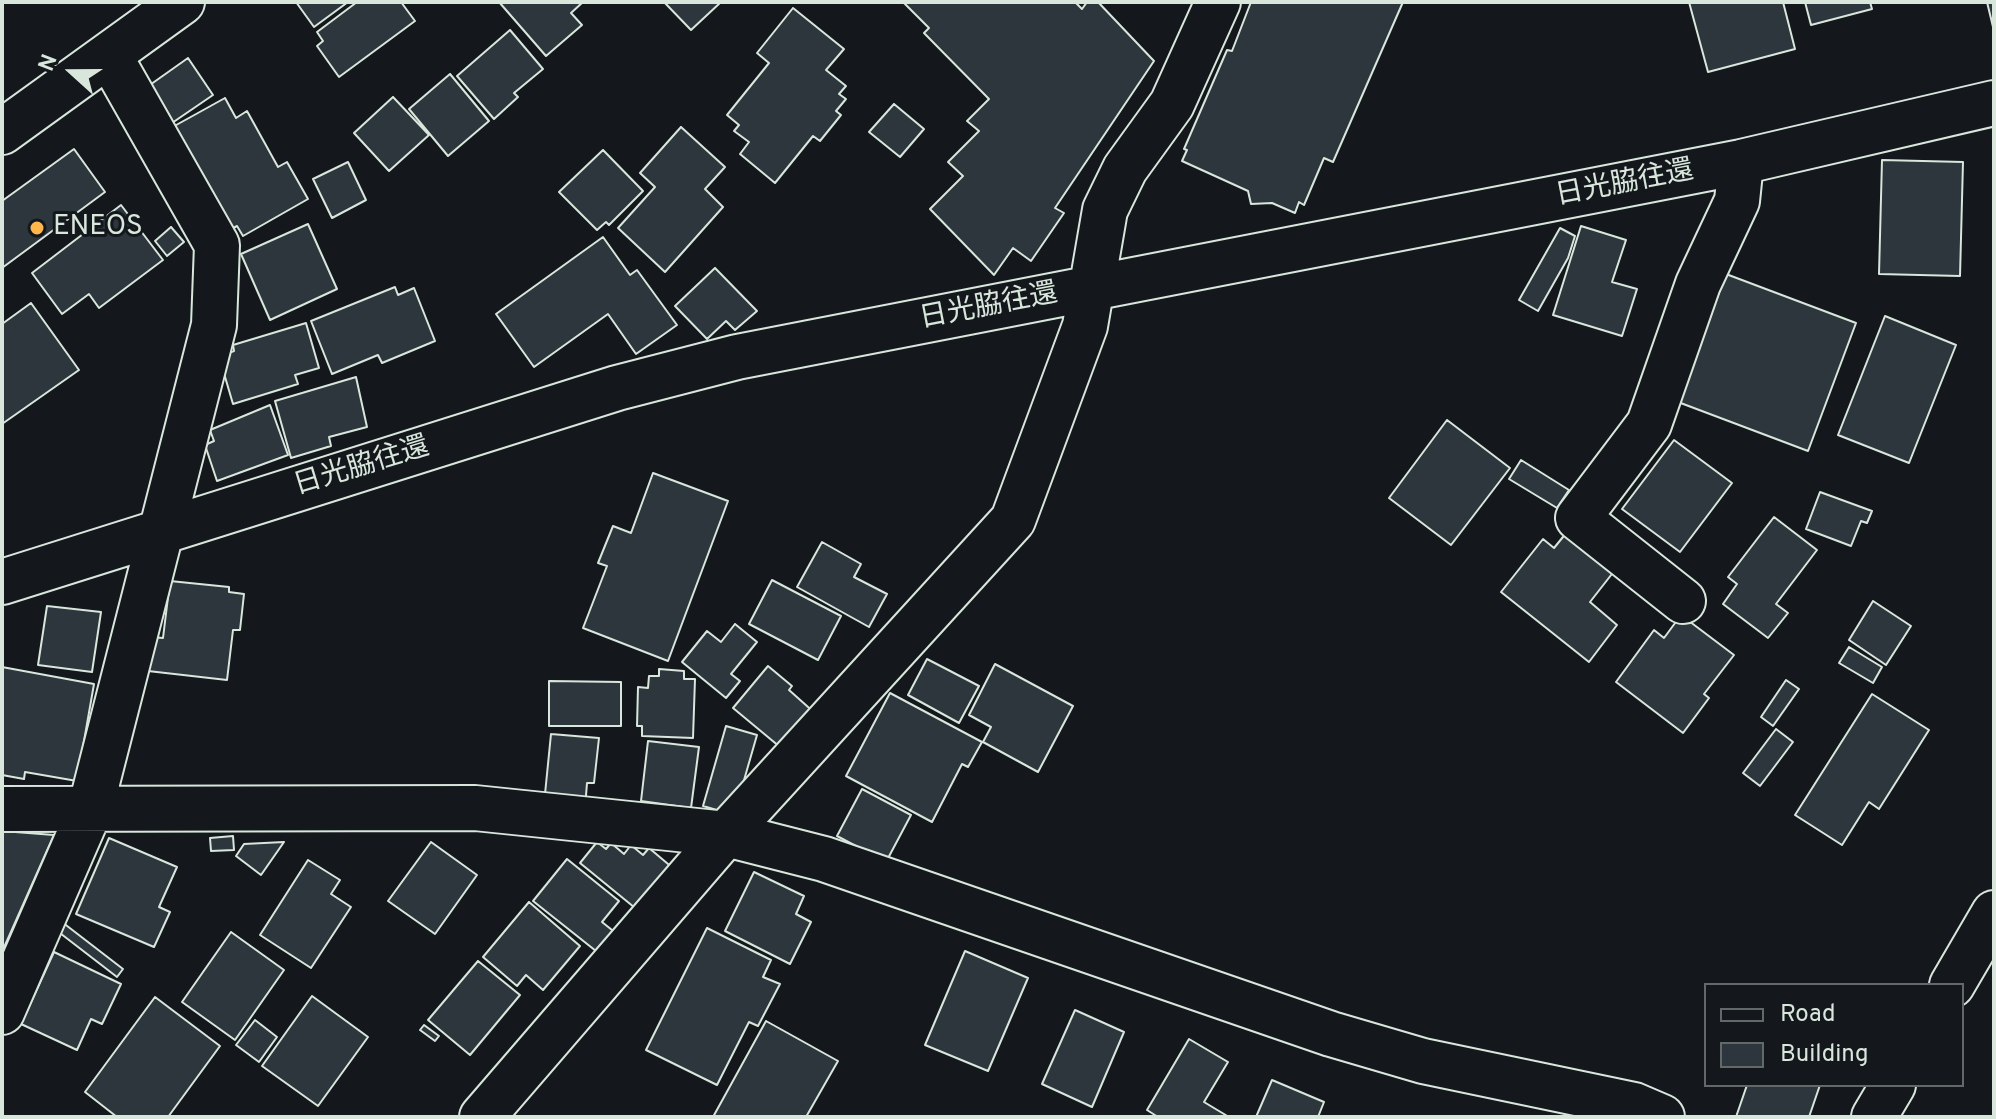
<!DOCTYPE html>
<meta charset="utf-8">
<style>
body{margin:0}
#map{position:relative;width:1996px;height:1119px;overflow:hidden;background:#14181c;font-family:Overpass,sans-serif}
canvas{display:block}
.frame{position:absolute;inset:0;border:4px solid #d8e6dc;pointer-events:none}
.legend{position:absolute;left:1704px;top:983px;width:260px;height:104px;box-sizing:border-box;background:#14181c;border:2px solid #626a69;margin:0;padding:10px 14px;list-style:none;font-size:24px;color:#d8e6dc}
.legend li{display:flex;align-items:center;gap:16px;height:40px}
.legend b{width:40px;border:2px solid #626a69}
.north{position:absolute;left:32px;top:32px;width:80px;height:80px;-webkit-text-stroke:6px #14181c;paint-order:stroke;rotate:291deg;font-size:22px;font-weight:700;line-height:32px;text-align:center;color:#d8e6dc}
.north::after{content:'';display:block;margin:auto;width:28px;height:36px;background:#d8e6dc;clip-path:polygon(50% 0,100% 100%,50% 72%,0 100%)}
</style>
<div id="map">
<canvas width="1996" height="1119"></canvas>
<div class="frame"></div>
<ul class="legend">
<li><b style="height:10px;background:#14181c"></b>Road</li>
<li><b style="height:22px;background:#2c363c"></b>Building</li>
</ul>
<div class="north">N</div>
</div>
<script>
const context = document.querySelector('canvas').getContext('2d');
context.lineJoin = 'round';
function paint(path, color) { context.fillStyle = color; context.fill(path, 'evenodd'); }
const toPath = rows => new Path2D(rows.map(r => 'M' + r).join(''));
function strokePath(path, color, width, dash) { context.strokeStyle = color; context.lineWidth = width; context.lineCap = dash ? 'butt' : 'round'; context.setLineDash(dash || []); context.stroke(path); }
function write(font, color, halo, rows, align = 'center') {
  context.font = font + ' Overpass,"Noto Sans JP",sans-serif'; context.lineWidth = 6; context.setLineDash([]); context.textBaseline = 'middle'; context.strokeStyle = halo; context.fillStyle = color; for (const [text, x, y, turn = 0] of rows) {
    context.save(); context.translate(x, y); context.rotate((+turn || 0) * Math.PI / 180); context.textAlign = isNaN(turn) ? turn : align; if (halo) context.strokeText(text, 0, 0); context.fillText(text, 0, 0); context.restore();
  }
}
const building = toPath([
 [296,2,348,2,314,27,296,2],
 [357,2,401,2,415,21,339,77,317,46,323,41,317,32,357,2],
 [499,2,583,2,571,13,582,25,546,56,499,2],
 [664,2,721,2,691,30,664,2],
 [903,2,1075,2,1082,9,1087,2,1098,2,1154,61,1055,208,1064,213,1031,261,1013,248,994,275,930,209,963,176,948,162,979,131,967,121,989,99,924,33,929,28,903,2],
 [1251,2,1403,2,1333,162,1324,158,1304,205,1299,202,1295,213,1272,203,1251,204,1248,191,1182,161,1187,150,1184,149,1227,50,1232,51,1251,2],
 [1689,2,1783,2,1795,49,1708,72,1689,2],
 [1805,2,1870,2,1872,9,1811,25,1805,2],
 [1987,2,1994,2,1994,31,1987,2],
 [793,8,844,49,826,70,846,86,839,94,846,99,836,111,841,115,820,141,813,136,775,183,740,154,749,142,734,131,739,125,727,115,769,63,757,53,793,8],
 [510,30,543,69,514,93,518,97,494,119,457,76,510,30],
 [188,58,213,95,172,123,147,87,188,58],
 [450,74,489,121,448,156,409,109,450,74],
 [393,97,429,135,389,171,354,133,393,97],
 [225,98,236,118,247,111,278,167,287,162,308,199,243,236,237,226,226,232,169,129,225,98],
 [894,104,924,129,900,157,869,132,894,104],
 [681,127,725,167,705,189,723,207,665,272,618,228,655,187,640,173,681,127],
 [74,149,105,192,2,268,2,201,74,149],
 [603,150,643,191,609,225,606,222,597,230,559,192,603,150],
 [1882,160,1963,162,1960,276,1879,274,1882,160],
 [348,162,366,200,332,218,313,179,348,162],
 [121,205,163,260,99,308,89,294,62,314,32,273,121,205],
 [308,224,337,289,270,320,241,254,308,224],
 [1581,226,1626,240,1612,282,1637,289,1622,336,1553,315,1581,226],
 [171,227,184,242,167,256,155,241,171,227],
 [1560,228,1575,236,1568,258,1538,311,1519,300,1560,228],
 [603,237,630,275,637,270,677,325,636,354,608,314,534,367,496,314,603,237],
 [715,268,757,311,735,330,726,321,707,339,675,306,715,268],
 [1726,274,1856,323,1808,451,1678,402,1726,274],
 [395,287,398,295,414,288,435,341,382,363,378,355,332,374,311,321,395,287],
 [31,303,79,370,2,424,2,324,31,303],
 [1885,316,1956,345,1909,463,1838,435,1885,316],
 [306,323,319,368,295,375,298,384,233,404,223,370,226,354,234,351,233,345,306,323],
 [356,377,367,427,329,437,331,446,291,458,275,401,356,377],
 [270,405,288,455,217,481,205,445,214,441,210,430,270,405],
 [1447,420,1510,468,1451,545,1389,498,1447,420],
 [1674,440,1732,483,1680,552,1622,509,1674,440],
 [1521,460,1569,490,1557,508,1509,479,1521,460],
 [653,473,728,501,668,661,583,628,607,566,598,563,613,526,631,533,653,473],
 [1820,492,1872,511,1867,523,1861,521,1851,546,1806,529,1820,492],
 [1774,517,1817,550,1776,604,1788,613,1768,638,1723,604,1737,584,1728,577,1774,517],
 [1567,532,1615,570,1590,602,1617,625,1589,662,1501,592,1543,539,1554,548,1567,532],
 [822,542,861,564,854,577,887,594,869,627,797,587,822,542],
 [772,580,841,616,818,660,749,624,772,580],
 [170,581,229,587,229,592,244,594,240,630,233,630,227,680,148,671,151,637,163,638,170,581],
 [1873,601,1911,626,1886,665,1849,640,1873,601],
 [47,606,101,612,92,672,38,665,47,606],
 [1681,615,1734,655,1704,694,1709,698,1683,733,1616,682,1654,630,1664,638,1681,615],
 [735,624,757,642,731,674,740,681,726,698,682,662,707,631,721,642,735,624],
 [1849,647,1882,667,1873,683,1839,663,1849,647],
 [927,659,979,686,959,723,908,695,927,659],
 [995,664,1073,706,1038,772,983,742,991,727,969,715,995,664],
 [768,666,792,686,789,690,817,715,786,752,733,708,768,666],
 [2,667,94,684,77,781,25,772,24,779,2,775,2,667],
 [659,669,684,671,684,679,695,679,693,738,642,736,642,726,637,726,638,687,648,688,649,676,659,676,659,669],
 [1786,680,1799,689,1773,726,1761,717,1786,680],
 [549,681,621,682,621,726,549,726,549,681],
 [890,693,982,742,968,767,962,764,932,822,846,776,890,693],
 [1872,694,1929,730,1879,809,1869,802,1842,845,1795,815,1872,694],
 [726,726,757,735,734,815,703,806,726,726],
 [1776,729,1793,742,1760,786,1743,773,1776,729],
 [551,734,599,738,594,783,587,783,585,808,544,804,551,734],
 [648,741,699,747,691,808,641,801,648,741],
 [862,789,911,815,886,862,837,836,862,789],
 [2,831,54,835,2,952,2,831],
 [233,836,234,850,211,851,210,838,233,836],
 [109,838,177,867,159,907,170,912,154,947,76,914,109,838],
 [284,842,261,875,236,856,244,844,284,842],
 [431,842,477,875,435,934,388,901,431,842],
 [597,842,606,849,611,843,624,854,631,845,643,855,649,848,674,869,640,912,580,863,597,842],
 [567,859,619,901,602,922,617,934,601,955,533,901,567,859],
 [308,860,340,880,331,894,351,907,311,968,260,935,308,860],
 [754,872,804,896,796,914,811,922,790,964,725,931,754,872],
 [529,902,580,946,543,990,526,975,517,986,483,957,529,902],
 [62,922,123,969,117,977,56,930,62,922],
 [707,928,771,960,763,977,780,984,758,1026,749,1022,717,1085,646,1050,707,928],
 [231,932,284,970,235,1040,182,1002,231,932],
 [965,951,1028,978,988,1071,925,1045,965,951],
 [54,952,121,984,102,1024,91,1019,77,1050,21,1024,54,952],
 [478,961,520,995,470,1055,428,1020,478,961],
 [312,996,368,1037,318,1106,262,1066,312,996],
 [155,997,220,1046,168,1117,117,1117,85,1092,155,997],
 [1075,1010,1124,1032,1092,1107,1042,1084,1075,1010],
 [255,1020,277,1037,259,1062,236,1045,255,1020],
 [766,1021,838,1061,806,1117,713,1117,766,1021],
 [424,1025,439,1036,435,1041,420,1030,424,1025],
 [1189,1039,1228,1062,1204,1102,1229,1117,1158,1117,1147,1110,1189,1039],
 [1272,1080,1324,1102,1318,1117,1256,1117,1272,1080],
 [1747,1085,1820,1085,1809,1117,1736,1117,1747,1085]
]);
const minor = toPath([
 [2,132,182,2],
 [2,582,617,388,737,357,1741,162,1994,103],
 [1683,601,1578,518,1649,424,1698,284,1737,201,1741,162],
 [2,809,475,808,726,834,824,859,1331,1034,1423,1061,1634,1105,1662,1117],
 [1952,985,1994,913],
 [2,1012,90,810,214,325,217,245,109,55],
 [482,1117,726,834,1013,520,1085,326,1105,210,1125,169,1172,104,1218,2],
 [1874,1117,1893,1085]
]);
const markers = [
 [37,228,8,"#ffb74d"]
];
const streetNames = [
 ["日光脇往還",1625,185,-11],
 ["日光脇往還",989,308,-11],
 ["日光脇往還",362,468,-17]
];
const poiNames = [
 ["ENEOS",53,228]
];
paint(building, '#2c363c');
strokePath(building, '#d8e6dc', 2);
strokePath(minor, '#d8e6dc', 48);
strokePath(minor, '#14181c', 44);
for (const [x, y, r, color] of markers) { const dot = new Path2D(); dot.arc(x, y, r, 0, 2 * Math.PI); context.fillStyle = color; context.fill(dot); strokePath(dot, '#14181c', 3); }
write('28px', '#d8e6dc', '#14181c', streetNames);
write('28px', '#d8e6dc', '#14181c', poiNames, 'left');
</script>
